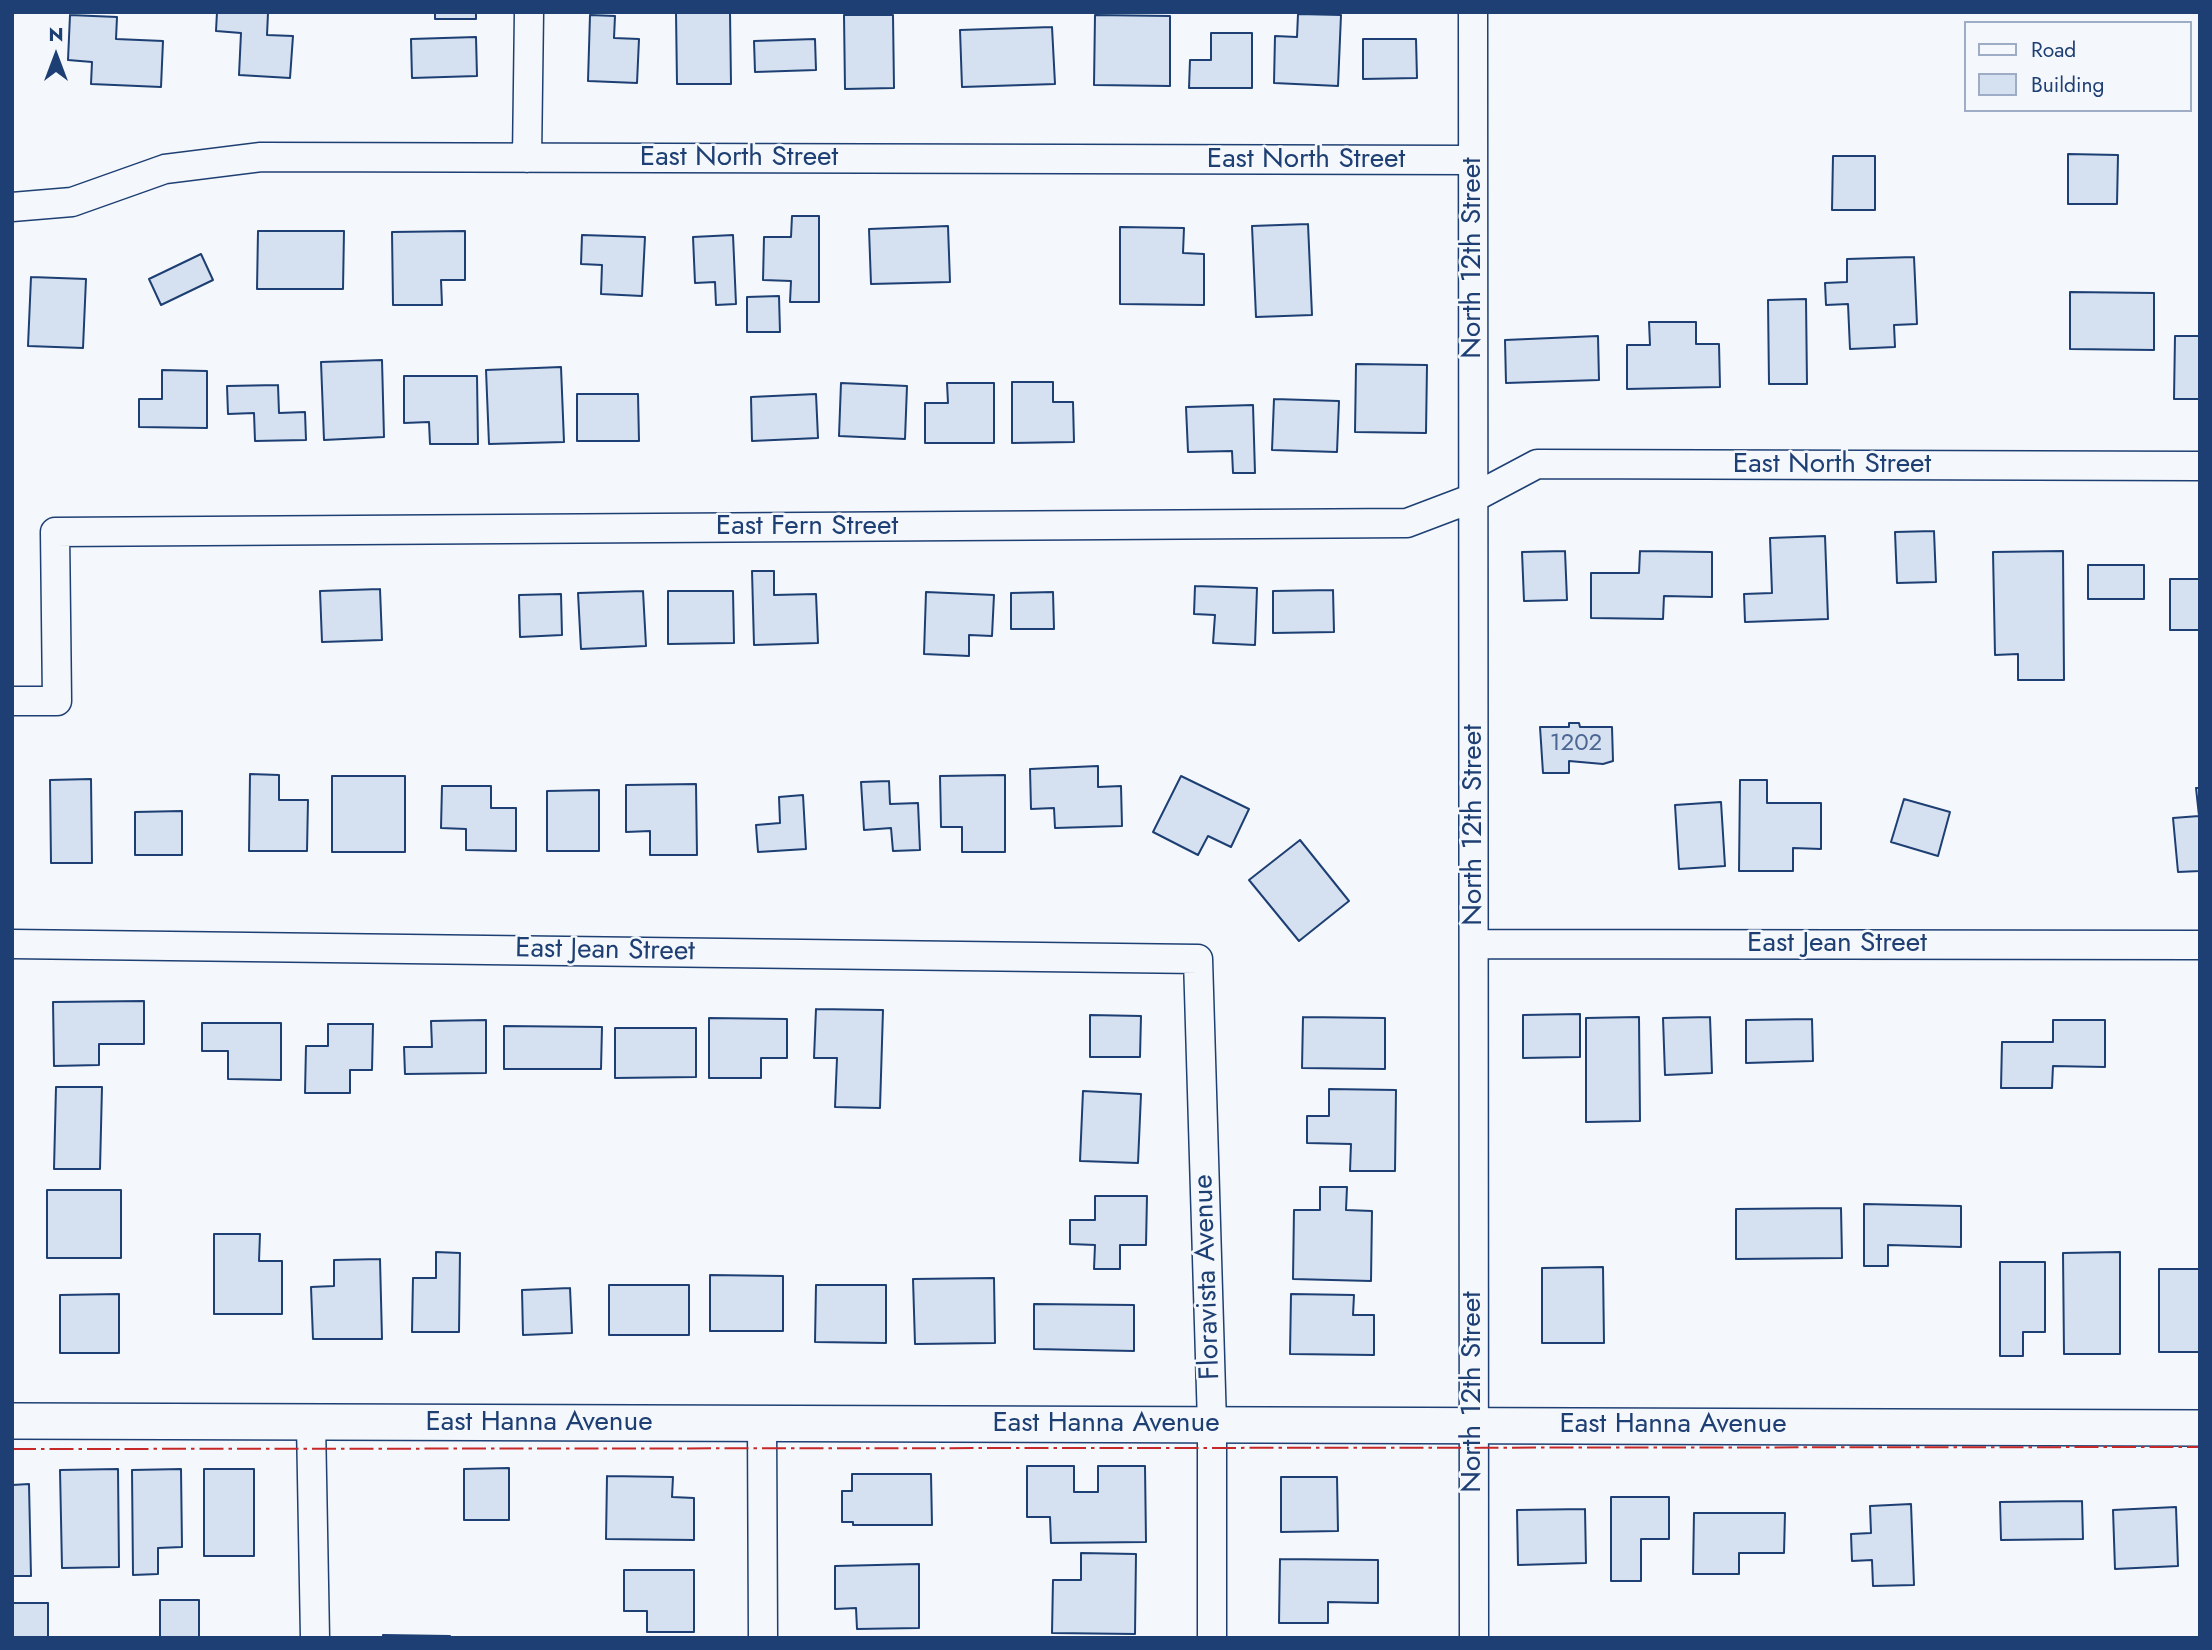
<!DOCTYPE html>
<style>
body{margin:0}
#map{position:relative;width:2212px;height:1650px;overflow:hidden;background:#f4f7fb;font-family:Jost,sans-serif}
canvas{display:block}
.frame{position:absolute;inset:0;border:14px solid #1d3f73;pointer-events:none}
.legend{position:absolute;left:1964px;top:21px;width:228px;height:91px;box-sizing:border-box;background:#f4f7fb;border:2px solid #9eadc5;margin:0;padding:9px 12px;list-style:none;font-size:21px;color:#1d3f73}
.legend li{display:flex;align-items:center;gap:14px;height:35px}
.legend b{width:35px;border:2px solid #9eadc5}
.north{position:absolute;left:21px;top:21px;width:70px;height:70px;-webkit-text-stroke:5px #f4f7fb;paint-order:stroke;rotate:0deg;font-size:19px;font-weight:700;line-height:28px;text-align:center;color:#1d3f73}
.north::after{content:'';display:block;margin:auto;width:24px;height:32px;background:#1d3f73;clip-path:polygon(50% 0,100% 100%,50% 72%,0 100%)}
</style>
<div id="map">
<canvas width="2212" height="1650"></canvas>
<div class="frame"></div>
<ul class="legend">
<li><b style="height:9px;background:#f4f7fb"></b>Road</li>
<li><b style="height:19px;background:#d5e0f0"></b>Building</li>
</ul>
<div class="north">N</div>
</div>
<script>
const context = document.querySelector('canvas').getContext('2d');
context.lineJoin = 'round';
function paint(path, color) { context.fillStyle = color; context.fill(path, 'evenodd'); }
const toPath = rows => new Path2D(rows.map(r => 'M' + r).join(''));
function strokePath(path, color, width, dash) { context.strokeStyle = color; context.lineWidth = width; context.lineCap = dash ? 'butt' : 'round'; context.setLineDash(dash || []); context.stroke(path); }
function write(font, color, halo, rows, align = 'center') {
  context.font = font + ' Jost,sans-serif'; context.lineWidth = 5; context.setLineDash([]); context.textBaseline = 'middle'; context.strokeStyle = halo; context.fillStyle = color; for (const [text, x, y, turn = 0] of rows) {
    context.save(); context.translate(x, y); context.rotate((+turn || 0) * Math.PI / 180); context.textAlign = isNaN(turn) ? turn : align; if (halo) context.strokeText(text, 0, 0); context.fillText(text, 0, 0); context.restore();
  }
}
const building = toPath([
 [217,12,268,13,267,35,293,36,290,78,239,75,241,33,216,31,217,12],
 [435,12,476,12,476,19,435,19,435,12],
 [676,12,730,12,731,84,677,84,676,12],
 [1298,14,1341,15,1338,86,1274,83,1275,36,1297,37,1298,14],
 [70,15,117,17,116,39,163,41,161,87,91,84,92,62,68,60,70,15],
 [590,15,615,16,614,38,639,39,637,83,588,81,590,15],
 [844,15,893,15,894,88,845,89,844,15],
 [1095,15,1170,16,1170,86,1094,85,1095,15],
 [1052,27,1055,84,962,87,960,30,1052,27],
 [1211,33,1252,33,1252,88,1189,88,1190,60,1211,60,1211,33],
 [476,37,477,76,412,78,411,39,476,37],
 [815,39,816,70,755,72,754,41,815,39],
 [1363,39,1416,39,1417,78,1363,79,1363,39],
 [2068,154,2118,155,2117,204,2068,204,2068,154],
 [1833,156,1875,156,1875,210,1832,210,1833,156],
 [792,216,819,216,819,302,790,302,791,281,763,280,764,237,791,237,792,216],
 [1308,224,1312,315,1256,317,1252,226,1308,224],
 [948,226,950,282,871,284,869,229,948,226],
 [1120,227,1184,228,1183,253,1204,254,1204,305,1120,304,1120,227],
 [258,231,344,231,343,289,257,289,258,231],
 [465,231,465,280,441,280,442,305,393,305,392,232,465,231],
 [582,235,645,237,642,296,601,294,602,265,581,264,582,235],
 [733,235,736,304,716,305,715,282,695,283,693,237,733,235],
 [201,254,213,280,161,305,149,279,201,254],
 [1914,257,1917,324,1894,325,1895,347,1850,349,1848,304,1826,305,1825,283,1847,282,1847,259,1914,257],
 [31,277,86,279,83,348,28,346,31,277],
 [2070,292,2154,293,2154,350,2070,349,2070,292],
 [779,296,780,332,747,332,747,297,779,296],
 [1806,299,1807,384,1769,384,1768,300,1806,299],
 [1649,322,1696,322,1696,344,1719,344,1720,387,1627,389,1627,345,1650,345,1649,322],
 [1598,336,1599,380,1506,383,1505,340,1598,336],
 [2175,336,2200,336,2200,399,2174,399,2175,336],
 [382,360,384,437,324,440,321,362,382,360],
 [1356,364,1427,365,1426,433,1355,432,1356,364],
 [561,367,564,442,489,444,486,370,561,367],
 [162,370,207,371,207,428,139,427,139,399,162,399,162,370],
 [404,376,477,376,478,444,430,444,429,422,404,423,404,376],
 [1012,382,1053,382,1053,402,1073,402,1074,442,1012,443,1012,382],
 [841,383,907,386,905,439,839,436,841,383],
 [947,383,994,383,994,443,925,443,925,403,948,403,947,383],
 [278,385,279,413,305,412,306,440,255,441,254,413,228,414,227,386,278,385],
 [577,394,638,394,639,441,577,441,577,394],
 [816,394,818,438,752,441,751,397,816,394],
 [1274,399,1339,401,1337,452,1272,450,1274,399],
 [1253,405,1255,473,1233,473,1232,451,1188,452,1186,407,1253,405],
 [1934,531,1936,582,1897,583,1895,532,1934,531],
 [1825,536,1828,619,1745,622,1744,594,1772,593,1770,538,1825,536],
 [1565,551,1567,600,1524,601,1522,552,1565,551],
 [1640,551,1712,552,1712,597,1664,596,1663,619,1591,618,1591,573,1639,573,1640,551],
 [2063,551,2064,680,2018,680,2018,654,1995,655,1993,552,2063,551],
 [2088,565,2144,565,2144,599,2088,599,2088,565],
 [752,571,774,571,774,595,816,594,818,643,754,645,752,571],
 [2170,579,2200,579,2200,630,2170,630,2170,579],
 [1195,586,1257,588,1255,645,1213,643,1215,615,1194,614,1195,586],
 [380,589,382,640,322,642,320,591,380,589],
 [1333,590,1334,632,1273,633,1273,591,1333,590],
 [643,591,646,646,581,649,578,593,643,591],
 [668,591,733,591,734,643,668,644,668,591],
 [926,592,994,595,992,636,969,635,969,656,924,654,926,592],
 [1053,592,1054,629,1011,629,1011,593,1053,592],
 [561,594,562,635,520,637,519,595,561,594],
 [1569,723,1579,723,1580,727,1612,727,1613,761,1603,764,1569,761,1569,773,1543,773,1540,727,1569,727,1569,723],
 [1098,766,1098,787,1121,786,1122,826,1055,828,1054,808,1031,809,1030,769,1098,766],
 [250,774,279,775,279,800,308,800,307,851,249,851,250,774],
 [1005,775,1005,852,962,852,962,827,941,827,940,776,1005,775],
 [332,776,405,776,405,852,332,852,332,776],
 [1181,776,1249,809,1231,847,1208,836,1198,855,1153,832,1181,776],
 [91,779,92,863,51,863,50,780,91,779],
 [1740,780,1767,780,1767,803,1821,803,1821,849,1793,848,1793,871,1739,871,1740,780],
 [889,781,890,804,918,803,920,850,893,851,891,828,864,830,861,782,889,781],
 [696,784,697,855,650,855,650,831,626,832,626,785,696,784],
 [442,786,491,786,491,808,516,808,516,851,466,850,466,829,441,828,442,786],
 [2196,788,2200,788,2200,871,2178,872,2173,818,2199,816,2196,788],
 [599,790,599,851,547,851,547,791,599,790],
 [803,795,806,849,758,852,756,825,780,823,779,797,803,795],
 [1904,799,1950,812,1938,856,1891,842,1904,799],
 [1721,802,1725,866,1679,869,1675,805,1721,802],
 [182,811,182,855,135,855,135,812,182,811],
 [1300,840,1349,901,1299,941,1249,880,1300,840],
 [144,1001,144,1044,99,1044,99,1065,54,1066,53,1002,144,1001],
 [816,1009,883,1010,880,1108,835,1107,837,1058,814,1058,816,1009],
 [1580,1014,1580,1057,1523,1058,1523,1015,1580,1014],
 [1090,1015,1141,1016,1140,1057,1090,1057,1090,1015],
 [1303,1017,1385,1018,1385,1069,1302,1068,1303,1017],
 [1639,1017,1640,1121,1586,1122,1586,1018,1639,1017],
 [1710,1017,1712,1073,1665,1075,1663,1018,1710,1017],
 [709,1018,787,1019,787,1058,761,1058,761,1078,709,1078,709,1018],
 [1812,1019,1813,1061,1746,1063,1746,1020,1812,1019],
 [486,1020,486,1073,405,1074,404,1047,432,1047,431,1021,486,1020],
 [2053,1020,2105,1020,2105,1067,2053,1066,2052,1088,2001,1088,2002,1042,2053,1042,2053,1020],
 [202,1023,281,1023,281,1080,228,1079,228,1051,202,1051,202,1023],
 [328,1024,373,1024,372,1070,350,1070,350,1093,305,1093,306,1046,328,1046,328,1024],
 [504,1026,602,1027,601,1069,504,1069,504,1026],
 [615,1028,696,1028,696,1077,615,1078,615,1028],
 [56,1087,102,1087,100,1169,54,1169,56,1087],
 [1329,1089,1396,1090,1395,1171,1350,1171,1351,1144,1307,1143,1307,1116,1329,1116,1329,1089],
 [1083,1091,1141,1094,1138,1163,1080,1161,1083,1091],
 [1320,1187,1347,1187,1346,1210,1372,1211,1371,1281,1293,1279,1294,1210,1320,1210,1320,1187],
 [47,1190,121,1190,121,1258,47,1258,47,1190],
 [1095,1196,1147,1196,1146,1245,1120,1245,1120,1269,1094,1269,1095,1245,1070,1244,1070,1220,1095,1220,1095,1196],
 [1864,1204,1961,1206,1961,1247,1888,1245,1888,1266,1864,1266,1864,1204],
 [1841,1208,1842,1258,1736,1259,1736,1209,1841,1208],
 [214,1234,260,1234,259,1261,282,1261,282,1314,214,1314,214,1234],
 [436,1252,460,1253,459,1332,412,1332,413,1278,436,1278,436,1252],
 [2120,1252,2120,1354,2064,1354,2063,1253,2120,1252],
 [380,1259,382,1339,313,1339,311,1287,334,1286,334,1260,380,1259],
 [2000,1262,2045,1262,2045,1332,2023,1332,2023,1356,2000,1356,2000,1262],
 [1603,1267,1604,1343,1542,1343,1542,1268,1603,1267],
 [2159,1269,2199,1269,2199,1352,2159,1352,2159,1269],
 [710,1275,783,1276,783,1331,710,1331,710,1275],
 [994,1278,995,1343,915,1344,913,1279,994,1278],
 [609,1285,689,1285,689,1335,609,1335,609,1285],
 [816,1285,886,1285,886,1343,815,1342,816,1285],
 [570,1288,572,1333,523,1335,522,1290,570,1288],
 [119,1294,119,1353,60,1353,60,1295,119,1294],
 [1291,1294,1354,1295,1353,1315,1374,1315,1374,1355,1290,1354,1291,1294],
 [1034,1304,1134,1305,1134,1351,1034,1349,1034,1304],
 [1027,1466,1074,1466,1074,1492,1098,1492,1098,1466,1145,1466,1146,1542,1051,1543,1050,1517,1027,1517,1027,1466],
 [509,1468,509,1520,464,1520,464,1469,509,1468],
 [118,1469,119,1567,62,1568,60,1470,118,1469],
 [181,1469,182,1547,158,1548,158,1574,133,1575,132,1470,181,1469],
 [204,1469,254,1469,254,1556,204,1556,204,1469],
 [852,1474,931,1474,932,1525,853,1525,853,1522,842,1522,842,1491,852,1491,852,1474],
 [607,1476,673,1477,672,1497,694,1498,694,1540,606,1539,607,1476],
 [1281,1477,1337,1477,1338,1531,1281,1532,1281,1477],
 [29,1484,31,1576,12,1576,12,1485,29,1484],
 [1611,1497,1669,1497,1669,1539,1641,1539,1641,1581,1611,1581,1611,1497],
 [2082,1501,2083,1539,2001,1540,2000,1502,2082,1501],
 [1911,1504,1914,1585,1873,1586,1872,1560,1852,1561,1851,1534,1871,1533,1870,1506,1911,1504],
 [2176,1507,2178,1566,2115,1569,2113,1510,2176,1507],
 [1585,1509,1586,1563,1518,1565,1517,1510,1585,1509],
 [1694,1513,1785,1513,1784,1553,1739,1553,1739,1574,1693,1574,1694,1513],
 [1081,1553,1136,1554,1135,1634,1052,1633,1053,1580,1081,1580,1081,1553],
 [1280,1559,1378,1560,1378,1603,1328,1602,1328,1623,1279,1623,1280,1559],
 [919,1564,919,1628,857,1629,856,1608,835,1609,835,1566,919,1564],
 [624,1570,694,1570,694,1632,647,1632,647,1611,624,1611,624,1570],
 [160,1600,199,1600,199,1638,160,1638,160,1600],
 [12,1603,48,1603,48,1638,12,1638,12,1603],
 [383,1635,450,1636,450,1638,383,1638,383,1635]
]);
const minor = toPath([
 [1473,12,1474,1638],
 [527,158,529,12],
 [12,207,72,202,165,169,261,157,1472,160],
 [12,701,57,701,55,532,1407,523,1473,498,1537,464,2200,466],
 [12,944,1198,959,1212,1424,1212,1638],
 [1475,944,2200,945],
 [311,1423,315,1638],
 [762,1423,763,1638]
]);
const tertiary = toPath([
 [12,1421,2200,1428]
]);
const power = toPath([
 [12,1449,2200,1447]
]);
const numberNames = [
 ["1202",1576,744]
];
const streetNames = [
 ["East North Street",739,158],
 ["East North Street",1306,160],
 ["North 12th Street",1473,258,-90],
 ["East North Street",1832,465],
 ["East Fern Street",807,527],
 ["North 12th Street",1474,825,-90],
 ["East Jean Street",1837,944],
 ["East Jean Street",605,951,1],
 ["Floravista Avenue",1208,1277,-92],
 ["North 12th Street",1473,1392,-90],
 ["East Hanna Avenue",539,1423],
 ["East Hanna Avenue",1106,1424],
 ["East Hanna Avenue",1673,1425]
];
paint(building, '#d5e0f0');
strokePath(building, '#1d3f73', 2);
strokePath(minor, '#1d3f73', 31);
strokePath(tertiary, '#1d3f73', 38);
strokePath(minor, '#f4f7fb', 28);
strokePath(tertiary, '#f4f7fb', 35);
strokePath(power, '#c62828', 2, [24, 5, 3.5, 5]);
write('24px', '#4b6792', null, numberNames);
write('28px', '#1d3f73', '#f4f7fb', streetNames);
</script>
